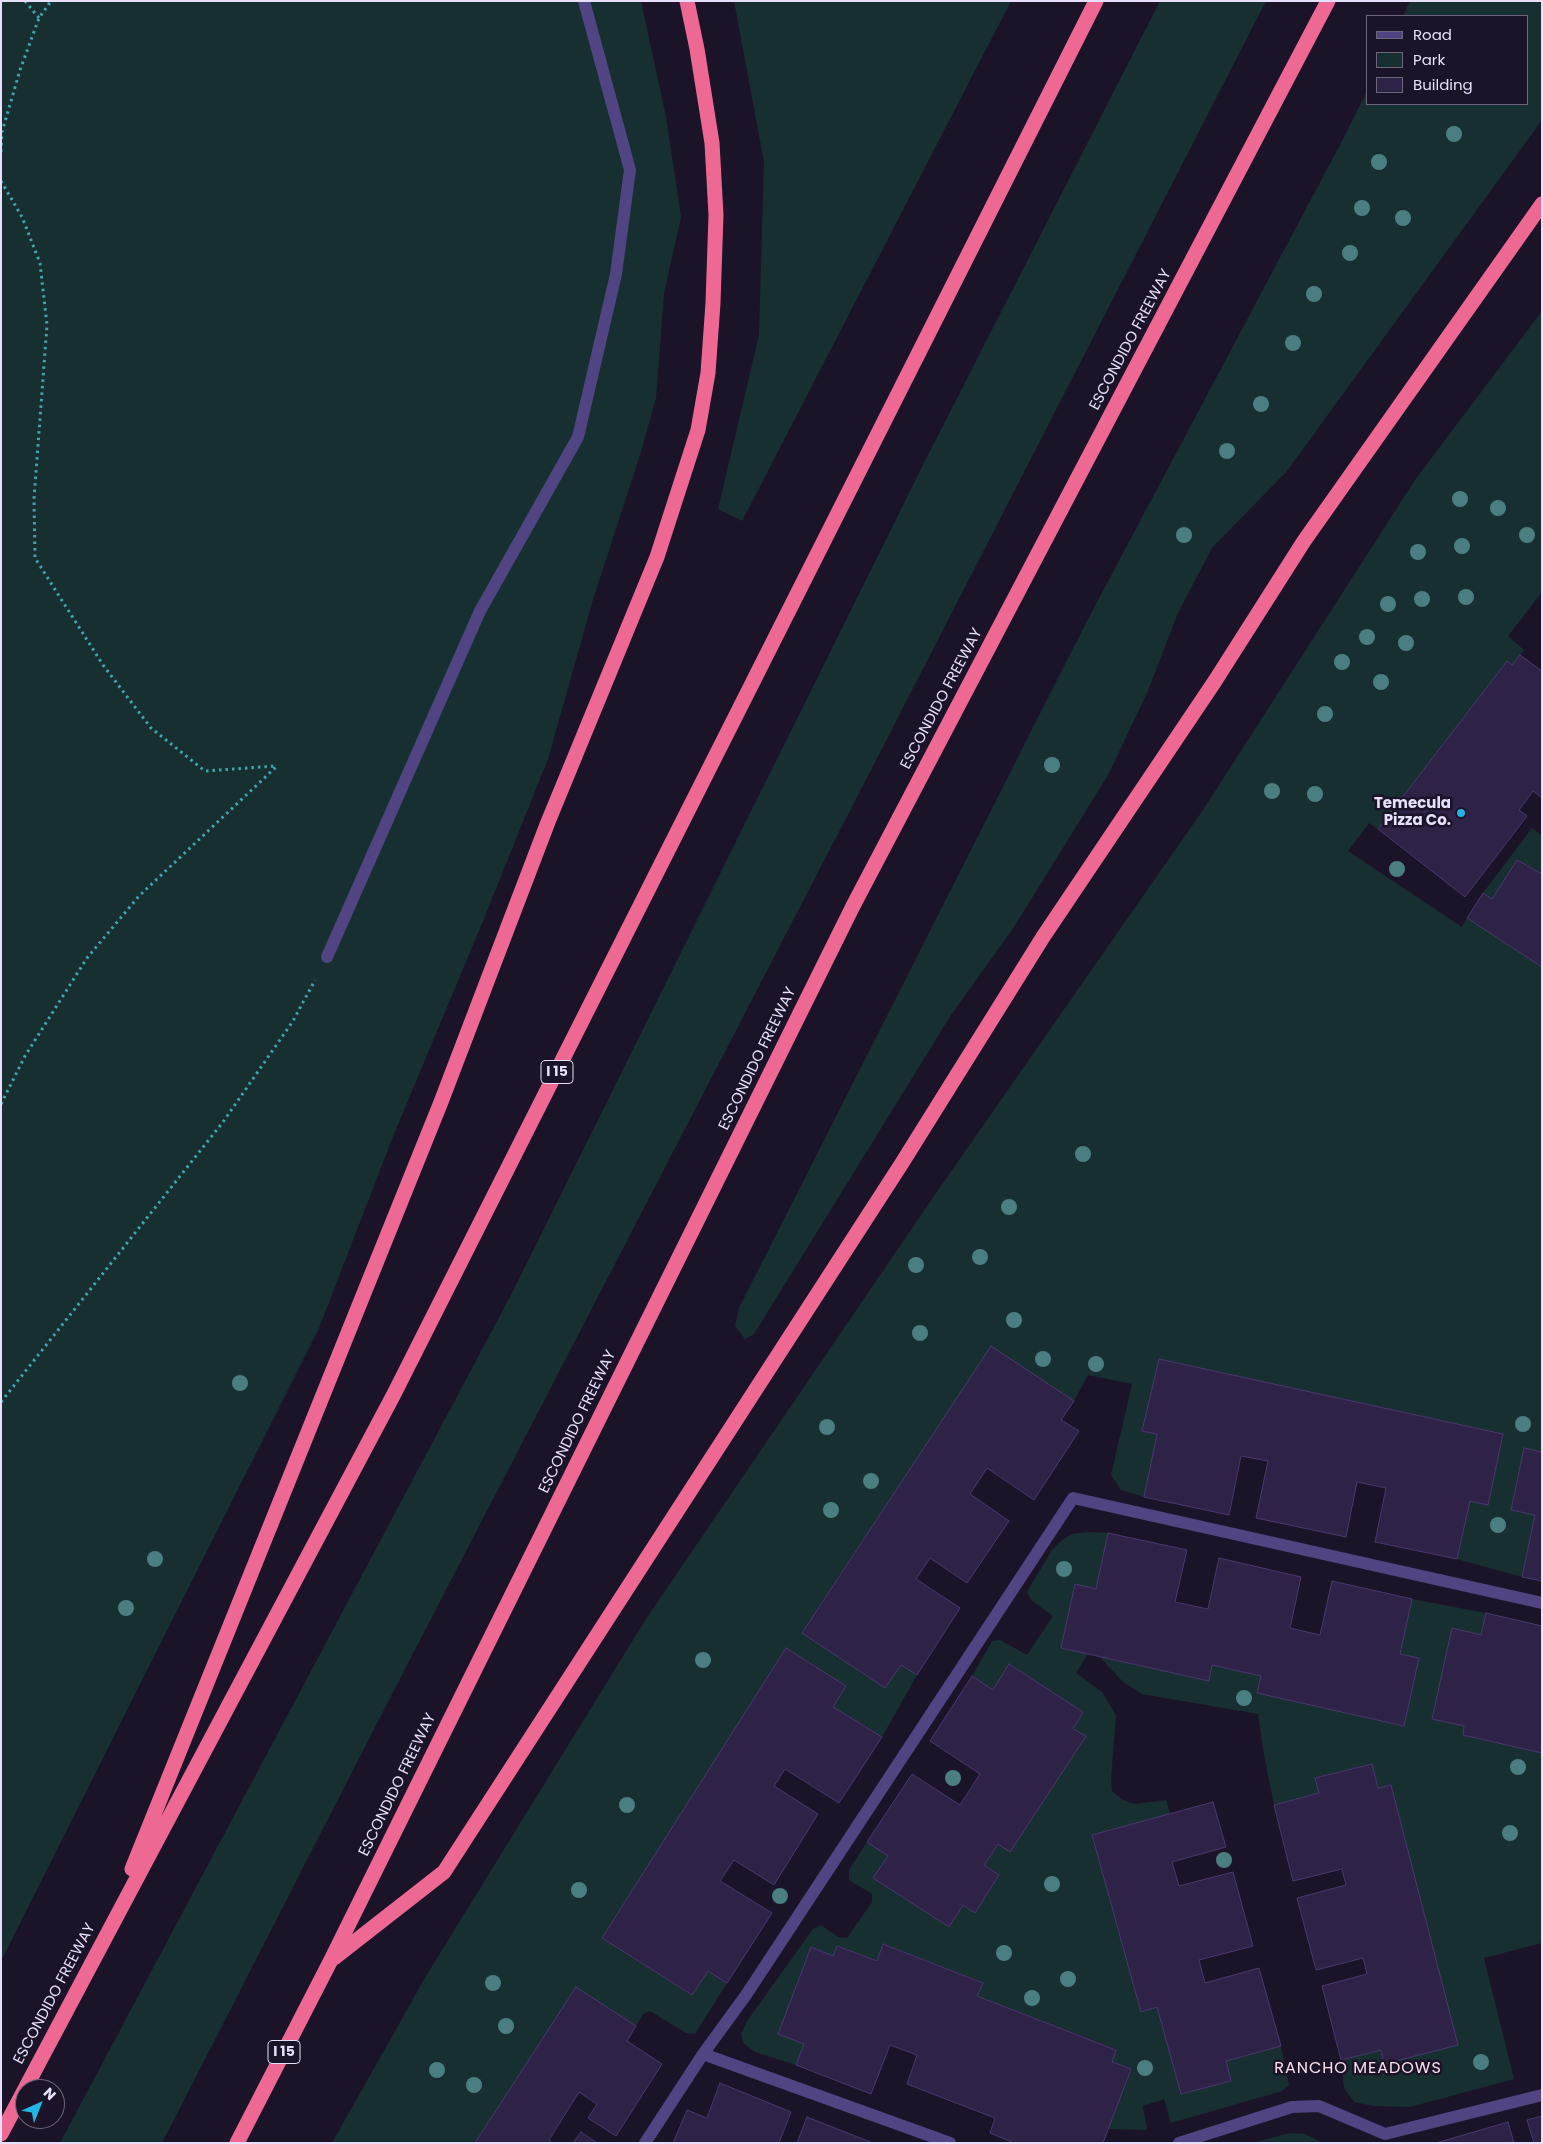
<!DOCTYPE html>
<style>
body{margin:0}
#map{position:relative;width:1543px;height:2144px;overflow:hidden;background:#1b1428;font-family:Poppins,sans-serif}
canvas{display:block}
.frame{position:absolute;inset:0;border:2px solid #e7dffb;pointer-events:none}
.legend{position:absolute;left:1366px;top:15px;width:162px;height:90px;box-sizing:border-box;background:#1b1428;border:1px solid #6d657c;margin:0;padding:6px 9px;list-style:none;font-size:15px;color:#e7dffb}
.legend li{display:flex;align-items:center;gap:10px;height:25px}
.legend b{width:25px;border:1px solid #6d657c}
.north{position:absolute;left:15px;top:2079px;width:50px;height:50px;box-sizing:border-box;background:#1b1428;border:1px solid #6d657c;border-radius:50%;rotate:44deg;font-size:14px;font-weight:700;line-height:20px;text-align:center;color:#e7dffb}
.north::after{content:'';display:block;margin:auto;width:18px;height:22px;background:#22b4e4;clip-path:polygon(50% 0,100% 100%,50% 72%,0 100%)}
</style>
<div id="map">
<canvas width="1543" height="2144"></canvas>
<div class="frame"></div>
<ul class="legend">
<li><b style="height:6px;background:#504582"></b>Road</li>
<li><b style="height:14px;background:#182f32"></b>Park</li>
<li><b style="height:14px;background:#2f2247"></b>Building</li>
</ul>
<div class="north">N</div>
</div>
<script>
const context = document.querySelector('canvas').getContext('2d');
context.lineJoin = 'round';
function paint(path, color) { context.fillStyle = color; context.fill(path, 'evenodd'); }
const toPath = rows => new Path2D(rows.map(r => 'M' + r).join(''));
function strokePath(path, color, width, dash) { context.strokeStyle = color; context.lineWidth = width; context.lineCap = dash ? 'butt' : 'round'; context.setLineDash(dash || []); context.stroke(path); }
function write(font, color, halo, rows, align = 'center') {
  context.font = font + ' Poppins,sans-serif'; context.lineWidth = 5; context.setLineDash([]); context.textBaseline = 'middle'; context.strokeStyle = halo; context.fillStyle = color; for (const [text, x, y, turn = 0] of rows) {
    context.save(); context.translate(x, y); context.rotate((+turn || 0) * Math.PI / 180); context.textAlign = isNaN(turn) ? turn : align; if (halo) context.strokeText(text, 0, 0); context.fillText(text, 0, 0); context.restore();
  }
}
const green = toPath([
 [1,1,641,1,666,117,681,217,664,293,656,398,641,452,594,596,548,759,483,921,394,1134,319,1328,1,1961],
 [734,1,1011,1,742,521,718,509,759,335,764,162],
 [1160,1,1266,1,871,770,392,1694,162,2143,60,2143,512,1293,925,461],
 [1410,1,1542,1,1542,120,1287,471,1212,548,1178,613,1147,693,1108,775,1014,927,951,1015,754,1334,745,1339,735,1326,739,1308,1088,619,1342,141,1367,91,1367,104,1527,104,1527,16,1403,16],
 [1542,311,1542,592,1508,636,1524,650,1512,665,1506,662,1378,829,1369,823,1348,851,1462,927,1467,918,1542,967,1542,1452,1524,1448,1511,1509,1535,1515,1522,1577,1457,1559,1470,1501,1488,1504,1502,1434,1159,1359,1142,1431,1157,1434,1144,1497,1121,1490,1111,1475,1132,1384,1088,1375,1074,1401,991,1346,802,1632,885,1688,901,1665,917,1675,882,1737,833,1707,846,1686,786,1648,602,1938,691,1995,708,1971,727,1983,695,2034,686,2033,650,2011,643,2014,636,2026,576,1987,475,2143,332,2143,426,1976,646,1619,934,1196,1203,810,1415,480],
 [1532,828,1542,836,1542,874,1517,860,1492,899,1483,893],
 [1087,1532,1108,1533,1096,1589,1075,1584,1061,1648,1088,1654,1076,1673,1102,1692,1116,1715,1111,1778,1112,1791,1121,1799,1134,1804,1166,1800,1170,1814,1092,1836,1141,2012,1157,2007,1181,2093,1231,2081,1226,2061,1281,2046,1289,2085,1282,2091,1171,2123,1164,2099,1143,2106,1147,2130,1108,2129,1131,2069,1112,2062,1116,2049,977,1996,982,1982,884,1944,877,1961,837,1946,833,1956,811,1947,778,2034,804,2044,796,2065,755,2052,743,2043,741,2034,747,2021,813,1929,821,1925,838,1937,847,1938,872,1902,872,1894,849,1880,849,1870,867,1842,888,1856,874,1878,948,1927,963,1905,975,1912,999,1875,984,1865,998,1844,1010,1852,1085,1737,1073,1729,1083,1712,1010,1664,993,1690,972,1676,992,1641,1000,1640,1027,1655,1053,1616,1031,1600,1027,1592,1052,1550,1062,1540,1072,1534],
 [1412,1599,1486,1613,1481,1635,1452,1629,1432,1719,1464,1726,1463,1735,1542,1753,1542,1943,1484,1958,1514,2079,1410,2107,1374,2106,1354,2102,1344,2088,1341,2060,1381,2050,1384,2063,1391,1785,1378,1788,1372,1764,1315,1778,1319,1793,1274,1805,1264,1755,1258,1714,1142,1694,1123,1682,1099,1656,1209,1681,1212,1665,1261,1676,1258,1693,1404,1726,1418,1658,1400,1654],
 [1289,2133,1305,2134,1323,2143,1252,2143]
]);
const building = toPath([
 [1520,655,1542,671,1542,798,1533,791,1519,810,1527,816,1465,897,1378,829,1507,661,1512,665,1520,655],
 [1517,860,1542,874,1542,967,1467,918,1483,893,1492,899,1517,860],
 [991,1346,1074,1401,1061,1420,1079,1431,1034,1500,987,1468,970,1494,1009,1521,967,1583,930,1558,916,1579,960,1608,917,1675,901,1665,885,1688,802,1633,991,1346],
 [1159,1359,1503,1434,1488,1505,1470,1501,1457,1559,1375,1542,1386,1488,1357,1482,1346,1537,1256,1518,1268,1461,1241,1456,1229,1515,1144,1497,1157,1434,1142,1431,1159,1359],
 [1524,1448,1542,1452,1542,1581,1522,1577,1535,1515,1511,1510,1524,1448],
 [1108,1533,1187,1550,1175,1602,1208,1609,1219,1558,1301,1577,1290,1628,1320,1635,1332,1581,1412,1599,1400,1654,1419,1658,1404,1726,1257,1693,1261,1676,1212,1665,1209,1681,1061,1648,1075,1584,1096,1589,1108,1533],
 [1486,1613,1542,1626,1542,1753,1463,1735,1464,1726,1432,1719,1452,1628,1481,1635,1486,1613],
 [786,1648,846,1686,833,1707,882,1737,839,1803,785,1769,774,1786,818,1814,774,1885,734,1860,720,1881,772,1913,727,1983,708,1971,692,1995,602,1938,786,1648],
 [1009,1664,1083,1712,1073,1729,1086,1736,1010,1852,998,1844,984,1865,999,1875,975,1913,963,1905,949,1927,873,1878,888,1856,867,1842,912,1774,960,1805,980,1774,930,1741,972,1676,993,1690,1009,1664],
 [1372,1764,1378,1788,1391,1785,1458,2045,1384,2064,1381,2050,1341,2060,1322,1986,1367,1974,1363,1958,1316,1970,1297,1898,1346,1885,1342,1869,1293,1881,1274,1805,1319,1793,1315,1778,1372,1764],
 [1213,1802,1226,1847,1172,1862,1179,1886,1233,1872,1253,1946,1199,1960,1205,1983,1259,1968,1281,2046,1226,2061,1231,2081,1181,2094,1157,2007,1141,2012,1092,1835,1213,1802],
 [883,1944,983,1983,977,1996,1116,2050,1112,2062,1131,2069,1103,2143,1014,2143,990,2133,995,2118,907,2084,917,2055,890,2045,871,2094,796,2065,804,2044,778,2034,811,1947,833,1956,837,1946,877,1961,883,1944],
 [576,1987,636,2026,627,2041,662,2064,616,2136,588,2118,597,2104,579,2092,549,2140,552,2143,475,2143,576,1987],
 [720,2083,791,2112,779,2143,673,2143,687,2110,707,2118,720,2083],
 [1542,2116,1542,2143,1534,2143,1527,2120,1542,2116],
 [807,2117,873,2143,797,2143,807,2117],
 [1508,2122,1514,2143,1436,2143,1508,2122],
 [581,2132,597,2143,573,2143,581,2132]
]);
const path = toPath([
 [25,1,39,18],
 [1,152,2,132,20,70,39,18,51,1],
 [1,181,22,217,40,263,47,325,34,499,35,558,103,665,151,728,205,771,276,766],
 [1,1104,25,1056,87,958,139,896,276,767],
 [1,1402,223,1122,293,1021,315,980]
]);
const minor = toPath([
 [327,957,480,611,578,437,616,274,630,170,584,1],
 [703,2054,950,2143],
 [645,2143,703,2054,746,1995,1073,1498,1542,1603],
 [1179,2143,1292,2107,1319,2106,1385,2134,1542,2095]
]);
const highway = toPath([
 [132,1869,441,1102,548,822,657,557,698,430,708,373,713,303,716,215,712,143,697,49,687,1],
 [334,1958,444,1872,902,1163,1043,937,1215,681,1304,541,1542,204],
 [1,2134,394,1394,1096,1],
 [237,2143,331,1960,853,906,1328,1]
]);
const trees = [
 [1454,134],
 [1379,162],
 [1362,208],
 [1403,218],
 [1350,253],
 [1314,294],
 [1293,343],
 [1261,404],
 [1227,451],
 [1460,499],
 [1498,508],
 [1184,535],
 [1527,535],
 [1462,546],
 [1418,552],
 [1466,597],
 [1422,599],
 [1388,604],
 [1367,637],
 [1406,643],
 [1342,662],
 [1381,682],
 [1325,714],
 [1052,765],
 [1272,791],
 [1315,794],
 [1397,869],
 [1083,1154],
 [1009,1207],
 [980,1257],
 [916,1265],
 [1014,1320],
 [920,1333],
 [1043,1359],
 [1096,1364],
 [240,1383],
 [1523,1424],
 [827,1427],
 [871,1481],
 [831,1510],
 [1498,1525],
 [155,1559],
 [1064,1569],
 [126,1608],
 [703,1660],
 [1244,1698],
 [1518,1767],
 [953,1778],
 [627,1805],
 [1510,1833],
 [1224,1860],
 [1052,1884],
 [579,1890],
 [780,1896],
 [1004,1953],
 [1068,1979],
 [493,1983],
 [1032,1998],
 [506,2026],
 [1481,2062],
 [1145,2068],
 [437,2070],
 [474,2085]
];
const markers = [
 [1461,813,5,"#22b4e4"]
];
const shields = [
 [557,1072,32],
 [284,2052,32]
];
const shieldNames = [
 ["I 15",557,1072],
 ["I 15",284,2052]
];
const streetNames = [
 ["ESCONDIDO FREEWAY",1131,340,-62],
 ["ESCONDIDO FREEWAY",942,699,-62],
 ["ESCONDIDO FREEWAY",758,1059,-64],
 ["ESCONDIDO FREEWAY",578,1422,-64],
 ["ESCONDIDO FREEWAY",398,1785,-64],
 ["ESCONDIDO FREEWAY",55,1994,-62]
];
const poiNames = [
 ["Temecula",1451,804],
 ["Pizza Co.",1451,821]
];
const neighbourhoodNames = [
 ["RANCHO MEADOWS",1358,2069]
];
paint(green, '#182f32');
paint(building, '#2f2247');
strokePath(building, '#4b3770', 1);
strokePath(path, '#40a5af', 3, [2.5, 4]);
strokePath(minor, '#504582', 12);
strokePath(highway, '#ed6994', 15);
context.fillStyle = '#4b7e81';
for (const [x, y] of trees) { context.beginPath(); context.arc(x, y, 8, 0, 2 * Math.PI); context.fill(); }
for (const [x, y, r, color] of markers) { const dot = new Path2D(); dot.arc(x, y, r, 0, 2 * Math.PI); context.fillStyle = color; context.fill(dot); strokePath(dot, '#1b1428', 2); }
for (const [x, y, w] of shields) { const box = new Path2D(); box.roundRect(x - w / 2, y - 11.5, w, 23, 4); context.fillStyle = '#1b1428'; context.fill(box); strokePath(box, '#e7dffb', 1); }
write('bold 14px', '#e7dffb', null, shieldNames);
write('15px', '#e7dffb', '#1b1428', streetNames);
write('bold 15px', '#e7dffb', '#1b1428', poiNames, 'right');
context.letterSpacing = '1px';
write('16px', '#fbe1ee', '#1b1428', neighbourhoodNames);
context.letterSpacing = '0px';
</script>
